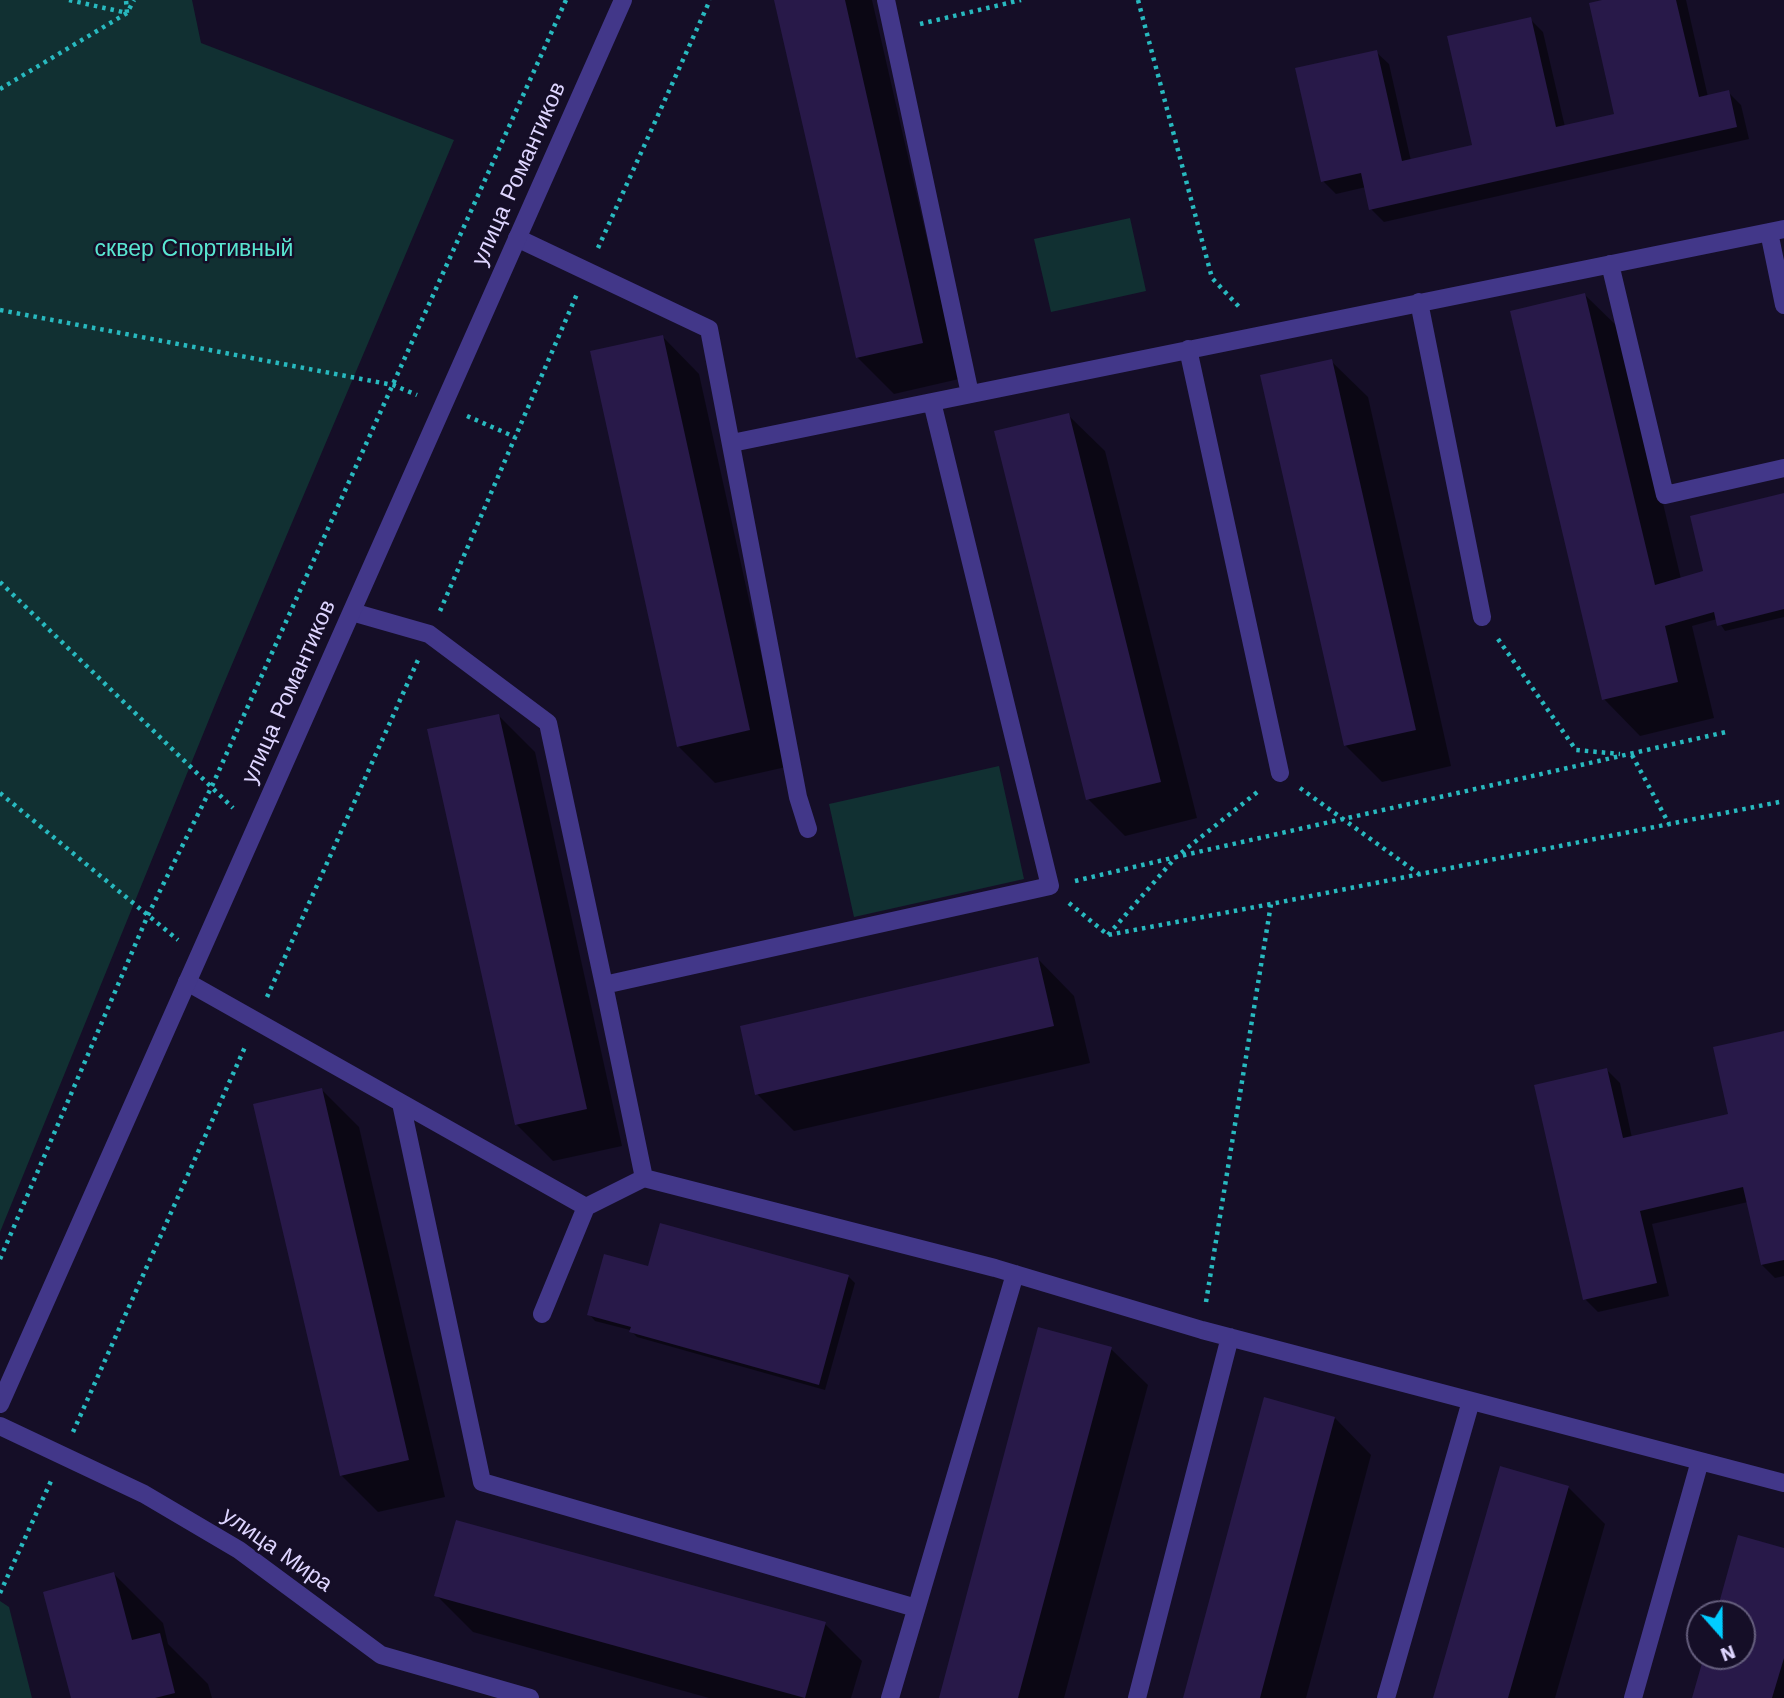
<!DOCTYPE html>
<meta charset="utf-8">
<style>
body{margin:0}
#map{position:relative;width:1784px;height:1698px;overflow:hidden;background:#150e27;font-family:"Work Sans",sans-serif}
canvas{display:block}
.north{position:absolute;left:1686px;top:1600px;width:70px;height:70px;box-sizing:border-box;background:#150e27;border:2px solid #655e7d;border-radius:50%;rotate:159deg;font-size:19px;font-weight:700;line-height:28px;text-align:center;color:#ded5ff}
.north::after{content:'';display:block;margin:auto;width:24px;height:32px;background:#01ccff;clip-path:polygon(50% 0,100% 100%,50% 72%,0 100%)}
</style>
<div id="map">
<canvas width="1784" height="1698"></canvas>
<div class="north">N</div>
</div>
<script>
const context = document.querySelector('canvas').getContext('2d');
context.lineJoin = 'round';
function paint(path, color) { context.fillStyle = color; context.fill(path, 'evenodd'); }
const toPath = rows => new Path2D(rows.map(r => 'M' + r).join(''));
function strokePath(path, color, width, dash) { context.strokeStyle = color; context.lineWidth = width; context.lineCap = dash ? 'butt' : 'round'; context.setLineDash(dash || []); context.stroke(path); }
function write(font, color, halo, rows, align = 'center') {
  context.font = font + ' "Work Sans",sans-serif'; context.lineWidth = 5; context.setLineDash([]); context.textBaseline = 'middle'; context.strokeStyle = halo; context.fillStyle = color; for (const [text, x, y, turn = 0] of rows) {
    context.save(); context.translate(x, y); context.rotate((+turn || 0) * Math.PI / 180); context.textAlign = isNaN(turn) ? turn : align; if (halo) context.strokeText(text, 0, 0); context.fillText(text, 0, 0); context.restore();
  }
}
const green = toPath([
 [0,0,192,0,201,43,454,140,219,695,0,1232],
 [1130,218,1146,291,1051,312,1034,239],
 [999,766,1024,879,854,917,829,804],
 [0,1601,9,1607,32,1698,0,1698]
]);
const shadow = toPath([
 [776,0,872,0,959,379,894,394,857,357],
 [1610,0,1686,0,1708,97,1728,92,1741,105,1749,139,1384,222,1371,209,1366,187,1336,194,1323,181,1376,52,1389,64,1411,161,1474,146,1530,19,1543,32,1565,127,1616,116],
 [1585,295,1622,331,1681,579,1705,572,1784,494,1784,617,1725,631,1717,619,1692,626,1714,718,1640,736,1604,699],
 [663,337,699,374,786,767,715,783,678,746],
 [1331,361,1368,397,1451,766,1382,782,1345,745],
 [1068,415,1105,451,1197,818,1125,836,1088,799],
 [499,716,535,752,622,1146,553,1161,516,1124],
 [1038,959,1074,996,1090,1063,794,1131,757,1094],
 [1784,1032,1784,1276,1775,1278,1762,1265,1748,1202,1652,1224,1669,1296,1598,1312,1585,1299,1607,1070,1620,1083,1632,1138,1730,1115],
 [322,1090,359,1127,445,1497,378,1512,341,1475],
 [661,1225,849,1277,855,1283,825,1390,637,1337,630,1330,595,1321,589,1314,649,1268],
 [1111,1349,1148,1385,1064,1698,941,1698],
 [1335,1418,1371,1455,1306,1698,1184,1698],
 [1568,1487,1605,1524,1555,1698,1435,1698],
 [1784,1550,1784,1698,1694,1698,1706,1656,1742,1656,1742,1614,1718,1614],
 [114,1574,163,1623,168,1644,208,1684,212,1698,73,1698],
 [436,1595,825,1624,862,1661,851,1698,709,1698,473,1632]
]);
const building = toPath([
 [774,0,845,0,923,343,856,358],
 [1602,0,1676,0,1699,97,1729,90,1737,127,1369,210,1361,173,1321,182,1295,68,1377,50,1402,161,1472,145,1447,36,1531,17,1556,127,1614,114,1589,3],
 [1585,293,1655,585,1703,571,1690,516,1784,493,1784,609,1717,626,1714,612,1665,626,1678,682,1602,700,1510,311],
 [663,335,750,730,677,747,590,351],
 [1332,359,1416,730,1344,746,1260,375],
 [1069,413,1161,782,1086,800,994,431],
 [499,714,587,1109,515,1125,427,729],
 [1038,957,1054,1026,755,1095,740,1026],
 [1784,1031,1784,1260,1761,1265,1743,1187,1640,1211,1657,1283,1583,1300,1534,1085,1607,1068,1623,1138,1728,1114,1713,1047],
 [322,1088,409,1460,340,1476,253,1104],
 [660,1223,849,1275,819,1385,629,1332,631,1327,587,1315,604,1254,648,1266],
 [1038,1327,1112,1347,1018,1698,939,1698],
 [1264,1397,1335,1417,1260,1698,1183,1698],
 [1500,1466,1569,1486,1508,1698,1433,1698],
 [456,1520,826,1622,805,1698,434,1596],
 [1738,1535,1784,1548,1784,1658,1772,1698,1692,1698,1704,1656,1742,1656,1742,1614,1716,1614],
 [114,1572,132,1640,160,1633,175,1693,155,1698,71,1698,43,1592]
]);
const path = toPath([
 [69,0,127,13,126,0],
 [1138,0,1212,278,1242,310],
 [920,24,1021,0],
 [0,89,127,13,134,0],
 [598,248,710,0],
 [0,310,393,385,417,395],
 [467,416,515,437],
 [0,582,233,808],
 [440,611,577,294],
 [1498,639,1576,750,1620,754],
 [1632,755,1669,824],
 [1300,788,1419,874],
 [0,793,178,940],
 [1075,881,1176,857,1260,790],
 [1069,903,1108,935,1271,904],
 [1108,935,1176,857,1726,732],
 [267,997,418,660],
 [0,1259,148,915,212,786,566,0],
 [1206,1302,1271,904,1784,801],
 [73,1432,245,1047],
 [0,1593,51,1481]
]);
const service = toPath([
 [886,0,970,394],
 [1769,232,1784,305],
 [517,238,709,329,798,797,808,829],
 [1610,264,1665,495,1784,468],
 [1419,302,1482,617],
 [1188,349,1280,773],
 [732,443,932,402],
 [352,612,429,634,548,723,604,985],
 [187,982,586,1207,644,1178,604,985,1050,886,932,402,1784,229],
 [401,1103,482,1482,916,1608],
 [644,1178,995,1268,1202,1330,1784,1483],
 [542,1314,586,1207],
 [890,1698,1015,1274],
 [1137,1698,1230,1337],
 [1386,1698,1471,1401],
 [1633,1698,1700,1461]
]);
const minor = toPath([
 [0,1404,623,0],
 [0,1426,144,1494,239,1550,381,1655,530,1698]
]);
const streetNames = [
 ["улица Романтиков",519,174,-66],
 ["улица Романтиков",289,692,-66],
 ["улица Мира",277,1550,35]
];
const parkNames = [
 ["сквер Спортивный",194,249]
];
paint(green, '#113032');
paint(shadow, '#0007');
paint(building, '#281949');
strokePath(path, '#28b9bf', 4.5, [3.5, 5]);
strokePath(service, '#423789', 18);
strokePath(minor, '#423789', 18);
write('23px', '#ded5ff', '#150e27', streetNames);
write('23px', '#59e6d1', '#150e27', parkNames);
</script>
